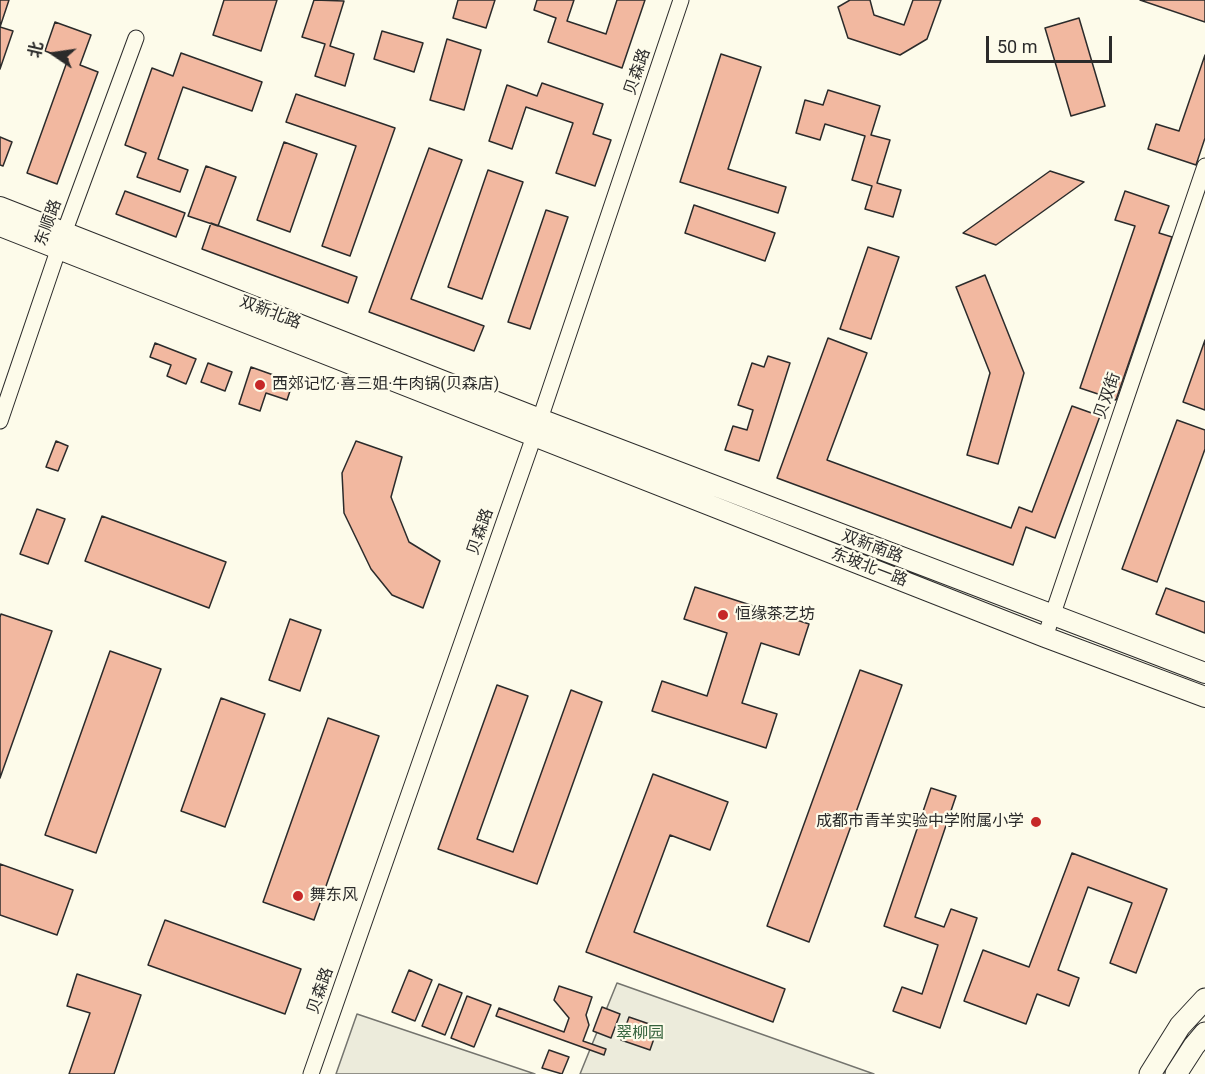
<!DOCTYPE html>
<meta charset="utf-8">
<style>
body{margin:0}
#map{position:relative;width:1205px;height:1074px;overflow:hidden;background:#fdfbea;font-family:Roboto,"Noto Sans SC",sans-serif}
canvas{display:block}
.north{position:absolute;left:24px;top:24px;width:60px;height:60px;-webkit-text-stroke:4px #fdfbea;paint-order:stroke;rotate:283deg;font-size:16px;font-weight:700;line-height:24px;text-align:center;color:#2b2b2b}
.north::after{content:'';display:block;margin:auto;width:21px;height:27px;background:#2b2b2b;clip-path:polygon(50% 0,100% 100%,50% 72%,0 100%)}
.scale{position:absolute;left:986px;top:36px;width:126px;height:27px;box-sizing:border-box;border:3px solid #2b2b2b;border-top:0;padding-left:8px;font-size:18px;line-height:21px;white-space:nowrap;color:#2b2b2b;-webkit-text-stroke:4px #fdfbea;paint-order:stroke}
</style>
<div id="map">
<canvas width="1205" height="1074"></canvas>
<div class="north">北</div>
<div class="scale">50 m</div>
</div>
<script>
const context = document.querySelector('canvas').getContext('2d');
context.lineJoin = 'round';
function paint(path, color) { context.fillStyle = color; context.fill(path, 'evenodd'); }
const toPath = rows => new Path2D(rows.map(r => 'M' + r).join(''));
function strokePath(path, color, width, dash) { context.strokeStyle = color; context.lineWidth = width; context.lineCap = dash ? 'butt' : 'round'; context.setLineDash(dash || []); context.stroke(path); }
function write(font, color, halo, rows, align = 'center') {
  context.font = font + ' Roboto,"Noto Sans SC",sans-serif'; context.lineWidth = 4.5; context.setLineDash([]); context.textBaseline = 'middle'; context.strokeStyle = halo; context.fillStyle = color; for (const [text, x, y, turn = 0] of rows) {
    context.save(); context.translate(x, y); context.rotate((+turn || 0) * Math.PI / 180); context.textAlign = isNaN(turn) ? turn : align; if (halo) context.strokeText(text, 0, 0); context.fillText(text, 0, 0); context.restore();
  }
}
const green = toPath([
 [617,983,874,1074,580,1074,617,983],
 [357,1014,535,1074,336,1074,357,1014]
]);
const building = toPath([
 [0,0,9,0,0,27,0,0],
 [224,0,277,0,261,51,213,35,224,0],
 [314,0,344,1,330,46,354,54,345,86,315,76,325,44,302,37,314,0],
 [458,0,495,0,486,28,453,18,458,0],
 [537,0,574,0,567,21,606,34,617,0,645,0,622,68,548,42,556,18,534,10,537,0],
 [850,0,870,0,874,15,904,25,913,0,941,0,927,39,900,55,848,38,838,7,850,0],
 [1140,0,1205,0,1205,22,1140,0],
 [1079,18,1105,106,1071,116,1045,28,1079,18],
 [55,22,91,35,80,65,98,72,57,184,27,173,68,59,45,51,55,22],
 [0,27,13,31,0,69,0,27],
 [382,31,423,43,414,72,374,59,382,31],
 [447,39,481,50,464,110,430,100,447,39],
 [181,53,262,82,252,111,183,87,158,159,188,170,180,192,137,177,146,153,125,145,152,68,173,76,181,53],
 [721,54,761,67,728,169,786,187,778,213,680,182,721,54],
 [1205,55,1205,138,1196,165,1148,149,1156,124,1179,131,1205,55],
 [542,83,603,104,593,134,611,140,595,186,556,173,573,123,526,107,512,149,489,141,507,85,537,96,542,83],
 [828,90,880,106,871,135,890,140,877,183,901,190,893,217,865,209,872,186,852,180,865,136,825,124,820,140,796,133,805,100,823,105,828,90],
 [296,94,395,128,350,256,322,246,356,146,286,122,296,94],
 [0,137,12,142,3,166,0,165,0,137],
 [284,142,317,154,290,232,257,220,284,142],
 [429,148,462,160,411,299,484,326,474,351,369,312,429,148],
 [206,166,236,177,218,226,188,216,206,166],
 [488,170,523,182,482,299,448,287,488,170],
 [1050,171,1084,182,996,245,963,233,1050,171],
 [125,191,185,213,176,237,116,214,125,191],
 [1125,191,1169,206,1159,233,1172,237,1116,400,1080,388,1135,226,1115,220,1125,191],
 [694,205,775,233,765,261,685,233,694,205],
 [546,210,568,217,530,329,508,322,546,210],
 [211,223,357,277,348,303,202,249,211,223],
 [868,247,899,257,871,339,840,329,868,247],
 [985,275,1024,373,998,464,967,455,990,373,956,287,985,275],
 [828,338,867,353,827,460,1011,528,1019,507,1032,512,1072,406,1100,416,1055,538,1026,527,1013,565,777,478,828,338],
 [1205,340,1205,410,1183,402,1205,340],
 [155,343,196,359,186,384,167,376,171,365,150,357,155,343],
 [768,356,790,363,759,461,725,450,733,426,747,430,753,410,738,405,752,363,764,367,768,356],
 [208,363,232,372,225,391,201,382,208,363],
 [251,367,293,382,287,400,266,393,260,411,239,404,251,367],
 [1177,420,1205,430,1205,449,1157,582,1122,569,1177,420],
 [56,441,68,446,58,471,46,467,56,441],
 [356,441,402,457,391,497,409,542,440,561,423,608,392,595,371,569,344,513,342,473,356,441],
 [37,509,65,519,48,564,20,554,37,509],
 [102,516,226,562,209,608,85,561,102,516],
 [695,587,809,624,799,655,761,643,742,703,777,714,766,748,652,711,662,681,707,696,727,633,684,619,695,587],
 [1166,588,1205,602,1205,633,1156,614,1166,588],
 [1,614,52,631,0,778,0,617,1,614],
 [290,619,321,630,300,691,269,680,290,619],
 [110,651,161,669,96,853,45,835,110,651],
 [860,670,902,685,809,942,767,926,860,670],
 [497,685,528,696,477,839,513,852,571,690,602,702,537,884,438,849,497,685],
 [221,698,265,714,225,827,181,811,221,698],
 [328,718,379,736,314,920,263,902,328,718],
 [653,774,728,802,710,850,670,835,634,932,785,989,773,1022,586,952,653,774],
 [931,788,956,796,915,917,944,927,951,909,977,918,940,1028,893,1011,902,987,922,994,938,945,884,926,931,788],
 [1072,853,1167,889,1136,973,1110,963,1132,903,1088,887,1058,970,1079,978,1069,1006,1037,994,1026,1024,964,1001,983,950,1029,967,1072,853],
 [0,864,73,890,57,935,0,915,0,864],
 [165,920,301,969,285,1014,148,965,165,920],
 [409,970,432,980,415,1021,392,1012,409,970],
 [77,974,141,995,114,1074,69,1074,90,1013,67,1006,77,974],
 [439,984,462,993,445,1035,422,1026,439,984],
 [559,986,592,997,586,1015,589,1025,583,1041,606,1049,604,1055,496,1016,499,1008,564,1032,569,1018,554,1000,559,986],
 [467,996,491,1005,474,1047,451,1038,467,996],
 [602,1007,620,1014,611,1038,593,1031,602,1007],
 [629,1017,658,1027,650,1050,621,1040,629,1017],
 [549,1050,569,1057,562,1074,542,1068,549,1050]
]);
const minor = toPath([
 [0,421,64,233,136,38],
 [1045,637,1205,166],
 [311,1074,540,419,681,0]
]);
const tertiary = toPath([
 [0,207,540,419,1205,673],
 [0,226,1045,637,1205,697]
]);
const secondary = toPath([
 [1150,1074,1180,1026,1205,999],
 [1176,1074,1194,1046,1205,1033]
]);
const markers = [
 [260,385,6,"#c62828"],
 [723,615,6,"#c62828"],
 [1036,822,6,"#c62828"],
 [298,896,6,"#c62828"]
];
const streetNames = [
 ["贝森路",638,72,-71],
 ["东顺路",49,223,-70],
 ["双新北路",270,313,21],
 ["贝双街",1108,396,-71],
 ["贝森路",481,532,-71],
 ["双新南路",872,547,21],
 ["东坡北一路",869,568,21],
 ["贝森路",321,991,-71]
];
const poiNames = [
 ["西郊记忆·喜三姐·牛肉锅(贝森店)",272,385],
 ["恒缘茶艺坊",735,615],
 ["成都市青羊实验中学附属小学",1024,822,"right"],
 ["舞东风",310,896]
];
const parkNames = [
 ["翠柳园",640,1034]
];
paint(green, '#ecebdb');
strokePath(green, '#74746e', 1.5);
paint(building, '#f2b8a0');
strokePath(building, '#2b2b2b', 1.5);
strokePath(minor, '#2b2b2b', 17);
strokePath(tertiary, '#2b2b2b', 22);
strokePath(secondary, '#2b2b2b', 23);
strokePath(minor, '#fdfbea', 15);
strokePath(tertiary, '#fdfbea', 20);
strokePath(secondary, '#fdfbea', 21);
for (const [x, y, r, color] of markers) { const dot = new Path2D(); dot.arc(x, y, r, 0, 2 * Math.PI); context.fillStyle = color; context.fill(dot); strokePath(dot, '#fdfbea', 2); }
write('16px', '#2b2b2b', '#fdfbea', streetNames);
write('16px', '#2b2b2b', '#fdfbea', poiNames, 'left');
write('16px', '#34623c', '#fdfbea', parkNames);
</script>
